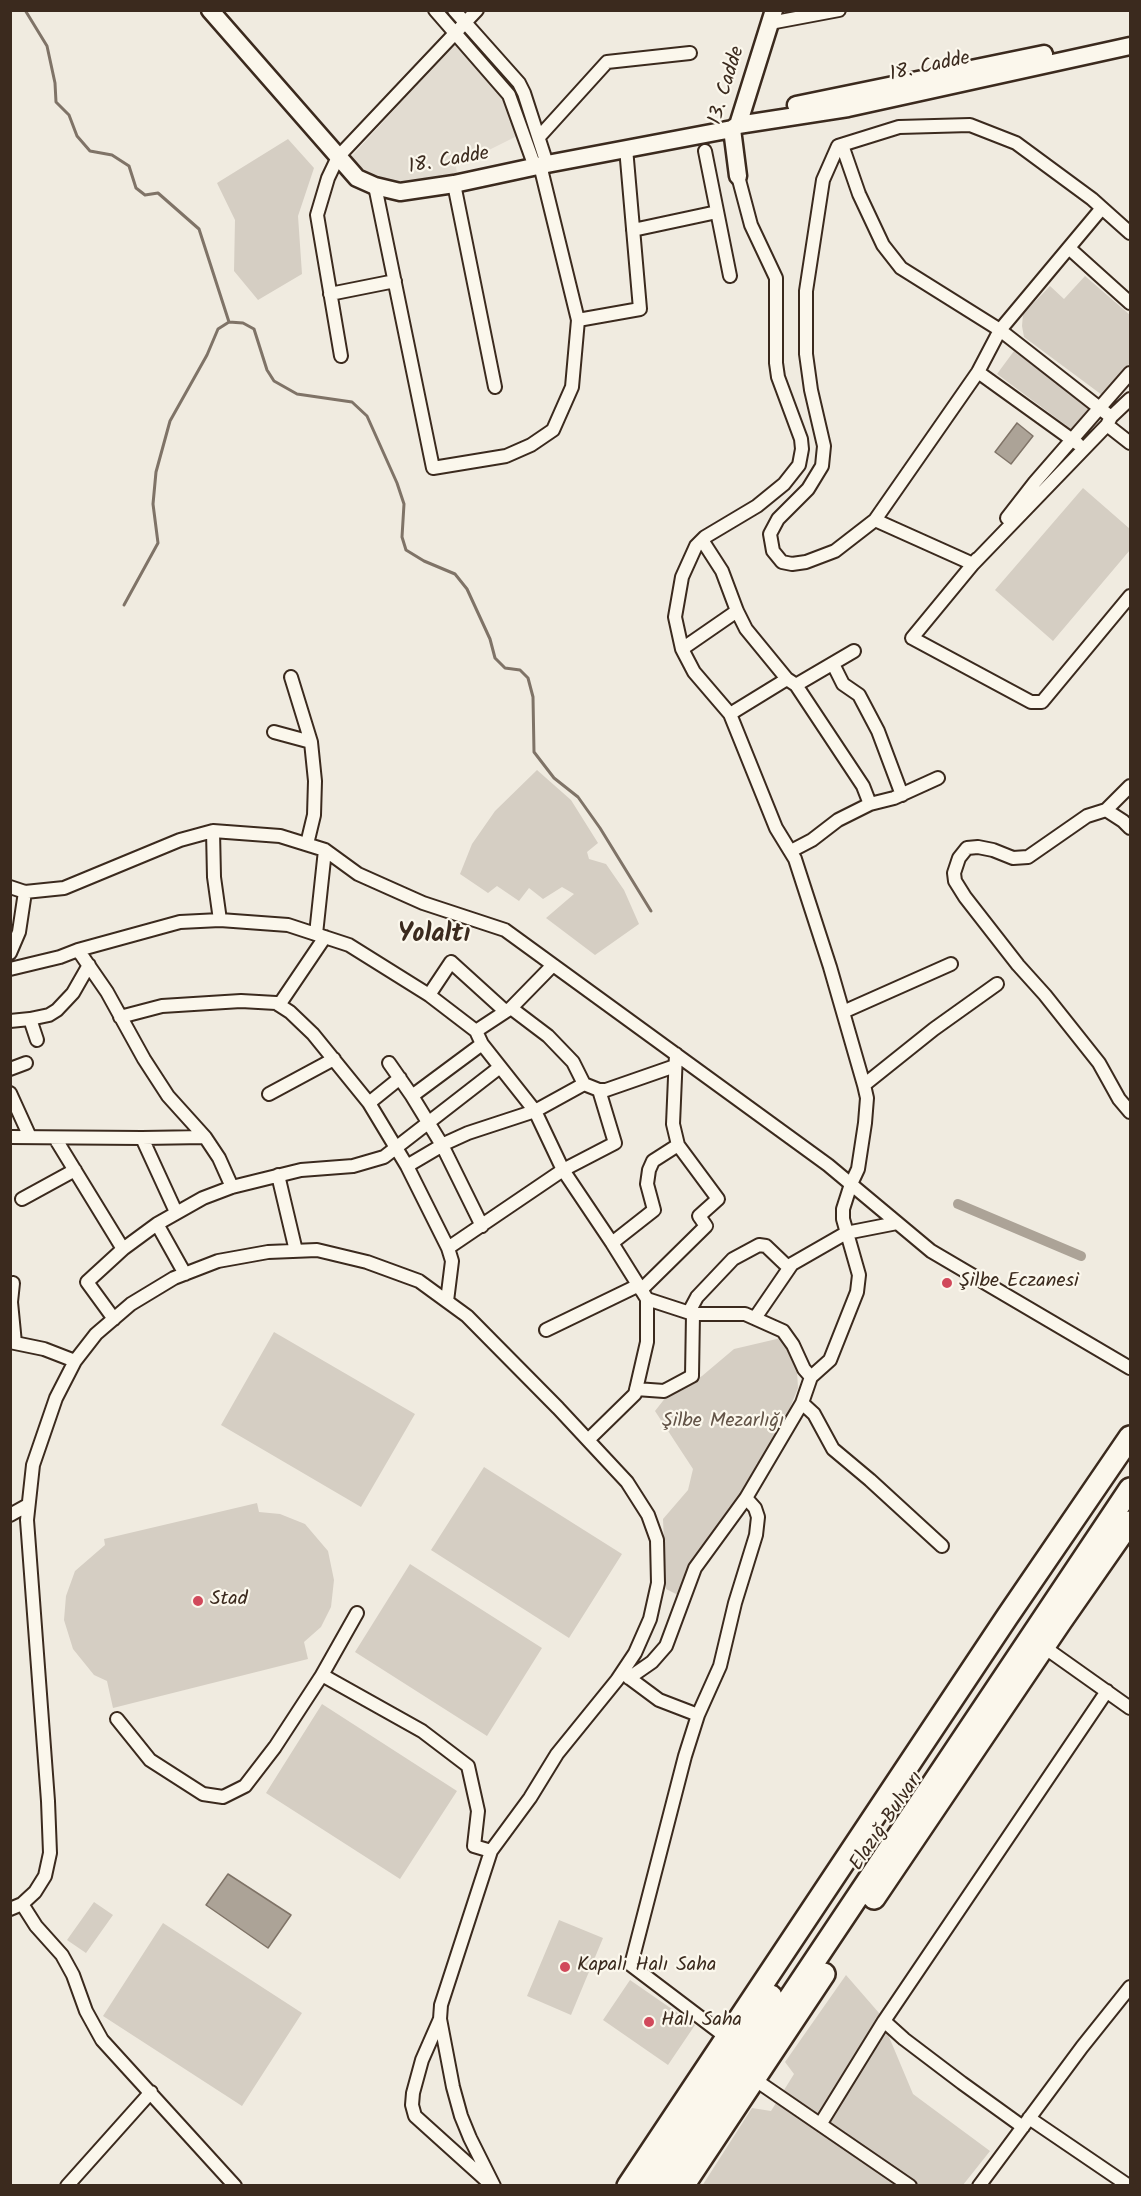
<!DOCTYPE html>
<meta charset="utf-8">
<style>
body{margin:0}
#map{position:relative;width:1141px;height:2196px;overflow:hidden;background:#f0ebe0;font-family:Kalam,sans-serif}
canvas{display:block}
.frame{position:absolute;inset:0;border:12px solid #3b2a1e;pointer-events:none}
</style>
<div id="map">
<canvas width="1141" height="2196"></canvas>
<div class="frame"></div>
</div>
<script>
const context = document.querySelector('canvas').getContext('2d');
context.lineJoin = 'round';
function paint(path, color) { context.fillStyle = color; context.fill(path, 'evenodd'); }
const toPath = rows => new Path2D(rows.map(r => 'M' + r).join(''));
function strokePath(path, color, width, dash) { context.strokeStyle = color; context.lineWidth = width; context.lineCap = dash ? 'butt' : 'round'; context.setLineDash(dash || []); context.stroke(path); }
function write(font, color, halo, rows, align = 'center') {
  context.font = font + ' Kalam,sans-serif'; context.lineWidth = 4.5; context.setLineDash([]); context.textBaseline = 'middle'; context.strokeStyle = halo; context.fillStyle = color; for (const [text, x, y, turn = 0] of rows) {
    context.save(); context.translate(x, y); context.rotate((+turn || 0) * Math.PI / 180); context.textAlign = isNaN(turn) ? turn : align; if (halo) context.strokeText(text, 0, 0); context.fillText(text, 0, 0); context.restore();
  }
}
const built = toPath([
 [457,41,499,91,513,121,515,137,487,151,489,157,456,166,457,174,403,183,381,178,366,171,350,158]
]);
const green = toPath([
 [288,139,314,168,298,216,302,274,258,300,234,271,235,220,217,183],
 [1085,276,1130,315,1130,363,1102,395,1024,337,1022,326,1023,314,1050,286,1064,299],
 [1014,351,1089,408,1071,429,997,374],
 [1083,488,1130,529,1130,550,1053,641,995,590],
 [537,770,571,800,598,843,587,852,589,859,606,864,624,890,639,924,595,955,546,918,574,894,562,887,543,899,529,888,519,901,497,886,488,893,460,874,472,844,495,811],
 [274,1332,415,1414,361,1507,221,1425],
 [781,1338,797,1371,798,1388,785,1420,678,1595,666,1589,663,1519,688,1490,693,1469,655,1411,666,1397,702,1376,734,1349],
 [484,1467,622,1554,569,1638,431,1550],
 [257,1503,259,1512,280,1514,305,1524,328,1551,334,1580,331,1607,321,1627,304,1642,308,1659,113,1708,107,1681,94,1675,73,1649,64,1620,66,1596,75,1571,105,1545,104,1539],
 [410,1564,542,1648,487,1736,355,1652],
 [322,1704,457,1791,400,1879,266,1793],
 [94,1902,113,1915,86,1953,67,1940],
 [559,1920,603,1938,571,2015,527,1996],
 [163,1923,302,2013,242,2106,103,2016],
 [846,1975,879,2013,913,2094,990,2151,963,2185,702,2186,752,2108,771,2111,794,2074,785,2062],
 [630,1980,695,2025,668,2065,603,2020]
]);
const water = toPath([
 [1017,423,1033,436,1011,464,995,452,1017,423],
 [228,1874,291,1915,268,1948,206,1905,228,1874]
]);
const stream = toPath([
 [25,10,47,46,55,83,56,102,69,115,77,136,90,151,112,155,129,166,136,188,145,195,158,193,199,229,229,322],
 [124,605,158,543,153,504,156,472,170,421,207,355,218,329,229,322,243,323,254,329,267,370,274,381,297,394,352,402,367,416,397,483,404,504,402,537,406,550,424,561,455,574,467,589,490,639,495,658,505,668,520,670,528,678,533,697,534,752,554,778,578,797,600,828,651,911]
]);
const canal = toPath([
 [958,1204,1081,1256]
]);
const street = toPath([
 [435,10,509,95,535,167],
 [454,10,519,83,524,93,547,164],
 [770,23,839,10],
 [539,137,607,62,690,53],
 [842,145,859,194,883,245,901,268,1000,330,1111,417],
 [705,151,730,276],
 [454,184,495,387],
 [375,186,433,468,506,456,531,445,553,430,572,387,578,320,540,165],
 [1102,208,1000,330,978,372,875,520,835,551,806,562,792,564,782,562,773,551,770,534,778,519,808,489,822,466,824,446,811,390,806,354,806,291,823,180,838,146,899,127,970,125,1016,143,1092,199,1102,208,1130,233],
 [633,230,717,212],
 [1070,249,1130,303],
 [330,294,395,281],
 [578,320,640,309,626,148],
 [341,356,317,215,328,178,338,157,477,10],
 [978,372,1078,444],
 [1130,399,1111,417,1107,425,973,564,912,638,1031,702,1042,702,1130,596],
 [1107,425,1130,443],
 [1007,518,1035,482,1130,373],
 [875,520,973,564,977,559],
 [702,540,722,571,737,611,746,629,787,679,796,685,863,786,870,804],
 [682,649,737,611],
 [833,664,843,684,859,695,878,731,902,795],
 [291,677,311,742,315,781,314,815,307,844],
 [796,685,854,651],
 [730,714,787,679],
 [274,732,311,742],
 [1130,786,1106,810,1123,821,1130,828],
 [1106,810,1087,816,1028,857,1013,858,993,850,978,847,967,848,959,858,954,873,955,881,965,897,1018,965,1045,995,1099,1063,1119,1099,1130,1112],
 [213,831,214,877,220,920],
 [791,851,812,840,838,820,870,804,894,798,938,778],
 [10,887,25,892,64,888,180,840,213,831,280,836,325,850,358,874,423,903,505,930,828,1165,931,1251,1130,1368],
 [316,934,325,850],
 [78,950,107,992,144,1059,168,1096,205,1137,219,1158,232,1187],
 [10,953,19,932,25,892],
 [10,969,60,957,78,950,180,922,220,920,288,925,349,945,429,995,476,1031,482,1044,535,1111,563,1170,612,1243,647,1299,647,1342,635,1394,588,1440],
 [429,995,451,962,505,1011],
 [279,1005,325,937],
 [511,1008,548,1036,573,1062,584,1084,599,1090,606,1090,675,1066],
 [843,1012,951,964],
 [120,1017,162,1006,241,1001,276,1003,290,1012,313,1034,369,1103,407,1166,448,1248,452,1261,447,1301],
 [30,1019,49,1015,57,1010,73,993,89,965],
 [10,1021,30,1019,37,1040],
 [476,1031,511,1008,553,965],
 [389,1063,412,1096,442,1145,482,1226],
 [10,1069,26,1063],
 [864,1085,934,1029,997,984],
 [10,1093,30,1137],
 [269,1094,334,1059],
 [412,1096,482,1044],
 [369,1103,400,1078],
 [10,1137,142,1138,205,1137],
 [55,1138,123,1249],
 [142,1138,176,1212],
 [407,1166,446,1143,468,1133,535,1111,584,1084],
 [278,1175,296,1251],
 [22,1199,75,1170],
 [157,1224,185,1274],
 [612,1243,654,1210,647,1184,649,1170,653,1161,678,1145],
 [448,1248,563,1170,615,1143,599,1090],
 [13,1283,11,1302,15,1343],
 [641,1290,706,1226,699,1216,718,1199,678,1145,673,1124,676,1054],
 [647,1299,693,1314,745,1314,783,1331,793,1345,804,1369,811,1377,830,1360,857,1292,859,1275,843,1219,843,1209,851,1184,858,1169,865,1123,867,1098,864,1085,830,967,795,859,776,828,730,714,694,672,682,649,675,617,682,577,696,546,705,537,757,506,784,484,799,465,802,449,801,439,778,377,776,363,776,278,751,225,738,176],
 [689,1312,697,1297,733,1259,759,1245,766,1246,789,1268],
 [755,1318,792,1264,846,1233,897,1223],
 [114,1319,87,1282,123,1249,157,1224,203,1198,232,1187,301,1170,353,1166,384,1157,500,1067],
 [546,1330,639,1285],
 [10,1342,44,1349,75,1361],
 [636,1389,664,1391,692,1376,693,1314],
 [802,1403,814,1414,833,1449,870,1480,942,1546],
 [10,1515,28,1505],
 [1044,1647,1130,1708],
 [624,1674,659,1700,698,1715],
 [322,1675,357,1613],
 [629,1678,652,1662,666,1646,695,1568,746,1498,802,1403,811,1377],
 [117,1719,150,1760,203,1794,223,1797,245,1786,275,1747,322,1675,422,1731,468,1766,478,1811,474,1846,491,1851,441,2005,440,2019,453,2087,461,2116,470,2138,494,2186],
 [22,1904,36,1926,62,1955,73,1975,86,2011,102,2040,235,2186],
 [10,1909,22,1904,35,1892,45,1876,50,1853,48,1801,27,1520,33,1465,56,1398,75,1361,96,1334,131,1304,174,1278,218,1261,268,1252,317,1250,367,1262,419,1281,467,1316,558,1408,627,1482,648,1515,657,1540,658,1583,650,1619,635,1653,617,1680,557,1754,530,1798,491,1851],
 [440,2019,422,2060,413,2093,412,2105,415,2116,487,2181],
 [884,2021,904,2039,962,2083,1023,2127],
 [726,2037,631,1965,685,1756,698,1715,720,1666,735,1603,756,1535,758,1517,755,1508,746,1498],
 [754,2079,910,2186],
 [1029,2118,1129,2186],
 [821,2123,884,2021,1107,1691],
 [67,2186,151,2092],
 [979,2186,1082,2047,1130,1987]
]);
const secondary = toPath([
 [210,10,357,178,375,186,400,192,454,184,547,164,732,129],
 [796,105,1044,54],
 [738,125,848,108,1130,46],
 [738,176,732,129,738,125,774,10]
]);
const highway = toPath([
 [874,1898,1061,1621,1130,1522],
 [628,2186,1007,1617,1130,1437],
 [646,2186,771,1996],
 [664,2186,1130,1489],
 [683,2186,824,1974]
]);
const markers = [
 [947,1283,6,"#d1495b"],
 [198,1601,6,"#d1495b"],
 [565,1967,6,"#d1495b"],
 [649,2022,6,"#d1495b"]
];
const streetNames = [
 ["18. Cadde",930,68,-12],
 ["13. Cadde",728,86,-73],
 ["18. Cadde",449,162,-10],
 ["Elazığ Bulvarı",888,1822,-56]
];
const poiNames = [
 ["Şilbe Eczanesi",959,1283],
 ["Stad",210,1601],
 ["Kapalı Halı Saha",577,1967],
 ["Halı Saha",661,2022]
];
const parkNames = [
 ["Şilbe Mezarlığı",723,1423]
];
const districtNames = [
 ["Yolaltı",434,937]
];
paint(built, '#e2dcd1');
paint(green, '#d5cec3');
paint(water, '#aca397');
strokePath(water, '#7f7367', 1.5);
strokePath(stream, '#7f7367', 3);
strokePath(canal, '#aca397', 10);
strokePath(street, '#3b2a1e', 16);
strokePath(secondary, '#3b2a1e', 21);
strokePath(highway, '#3b2a1e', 26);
strokePath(street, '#fbf7ec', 12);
strokePath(secondary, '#fbf7ec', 16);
strokePath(highway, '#fbf7ec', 21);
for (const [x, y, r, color] of markers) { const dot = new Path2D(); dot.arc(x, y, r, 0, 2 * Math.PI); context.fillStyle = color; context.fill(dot); strokePath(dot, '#fbf7ec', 2); }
write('20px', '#3b2a1e', '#fbf7ec', streetNames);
write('20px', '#3b2a1e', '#fbf7ec', poiNames, 'left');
write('20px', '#625347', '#fbf7ec', parkNames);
write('bold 26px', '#3b2a1e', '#fbf7ec', districtNames);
</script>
